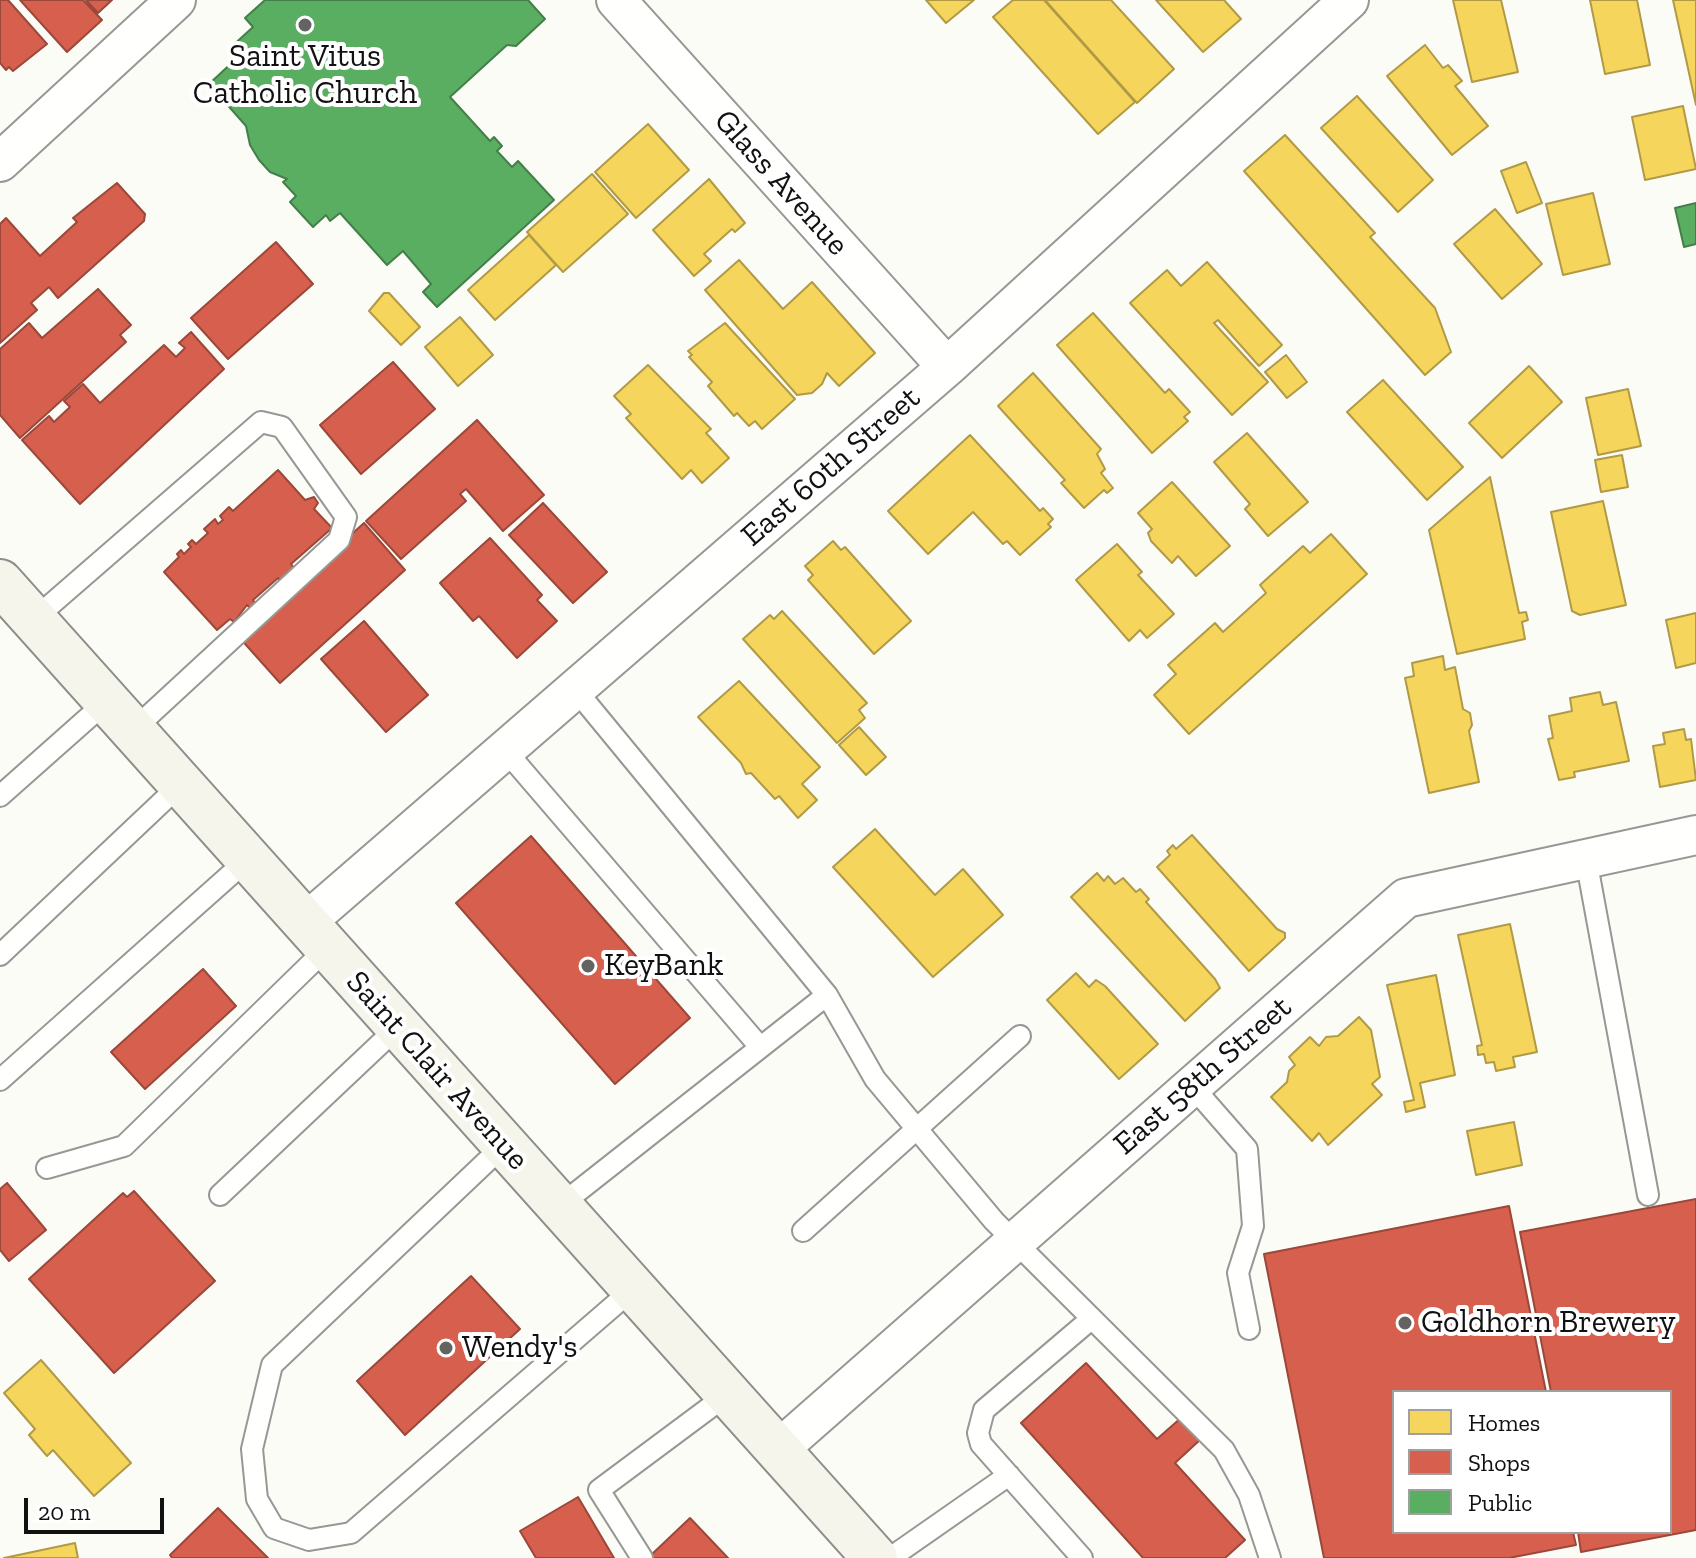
<!DOCTYPE html>
<style>
body{margin:0}
#map{position:relative;width:1696px;height:1558px;overflow:hidden;background:#fcfcf7;font-family:"Zilla Slab",serif}
canvas{display:block}
.legend{position:absolute;left:1392px;top:1390px;width:280px;height:144px;box-sizing:border-box;background:#fff;border:2px solid #a0a0a0;margin:0;padding:10px 14px;list-style:none;font-size:24px;color:#111}
.legend li{display:flex;align-items:center;gap:16px;height:40px}
.legend b{width:40px;border:2px solid #a0a0a0}
.scale{position:absolute;left:24px;top:1498px;width:140px;height:36px;box-sizing:border-box;border:4px solid #111;border-top:0;padding-left:10px;font-size:24px;line-height:28px;white-space:nowrap;color:#111;-webkit-text-stroke:6px #fff;paint-order:stroke}
</style>
<div id="map">
<canvas width="1696" height="1558"></canvas>
<ul class="legend">
<li><b style="height:22px;background:#f6d55c"></b>Homes</li>
<li><b style="height:22px;background:#d6604d"></b>Shops</li>
<li><b style="height:22px;background:#5aae61"></b>Public</li>
</ul>
<div class="scale">20 m</div>
</div>
<script>
const context = document.querySelector('canvas').getContext('2d');
context.lineJoin = 'round';
function paint(path, color) { context.fillStyle = color; context.fill(path, 'evenodd'); }
const toPath = rows => new Path2D(rows.map(r => 'M' + r).join(''));
function strokePath(path, color, width, dash) { context.strokeStyle = color; context.lineWidth = width; context.lineCap = dash ? 'butt' : 'round'; context.setLineDash(dash || []); context.stroke(path); }
function write(font, color, halo, rows, align = 'center') {
  context.font = font + ' "Zilla Slab",serif'; context.lineWidth = 8; context.setLineDash([]); context.textBaseline = 'middle'; context.strokeStyle = halo; context.fillStyle = color; for (const [text, x, y, turn = 0] of rows) {
    context.save(); context.translate(x, y); context.rotate((+turn || 0) * Math.PI / 180); context.textAlign = isNaN(turn) ? turn : align; if (halo) context.strokeText(text, 0, 0); context.fillText(text, 0, 0); context.restore();
  }
}
const homes = toPath([
 [926,0,974,0,946,23,926,0],
 [1013,0,1044,0,1135,102,1098,134,993,17,1013,0],
 [1045,0,1111,0,1174,69,1137,103,1045,0],
 [1156,0,1224,0,1241,19,1203,52,1156,0],
 [1453,0,1501,0,1518,72,1472,82,1453,0],
 [1590,0,1637,0,1650,65,1605,74,1590,0],
 [1673,0,1696,0,1696,105,1673,0],
 [1425,45,1443,68,1448,65,1462,81,1455,86,1488,126,1452,155,1387,76,1425,45],
 [1357,96,1433,180,1398,212,1321,128,1357,96],
 [1683,106,1696,169,1645,180,1632,117,1683,106],
 [648,124,689,170,636,218,595,172,648,124],
 [1285,135,1375,233,1370,237,1435,308,1451,352,1425,375,1244,171,1285,135],
 [1526,162,1542,203,1517,213,1501,171,1526,162],
 [592,174,628,214,563,272,527,232,592,174],
 [709,179,745,223,735,232,732,229,704,254,711,261,694,276,653,230,709,179],
 [1593,193,1610,264,1563,275,1546,204,1593,193],
 [1495,209,1542,264,1502,299,1454,244,1495,209],
 [529,235,556,265,495,320,468,290,529,235],
 [739,260,783,309,812,282,875,353,839,386,827,373,822,384,812,393,797,395,705,290,739,260],
 [1207,262,1282,345,1259,366,1218,320,1214,323,1268,382,1232,415,1130,303,1167,270,1181,286,1207,262],
 [384,293,389,293,420,327,401,345,369,311,384,293],
 [1093,313,1165,393,1169,389,1190,412,1184,417,1188,421,1152,453,1057,345,1093,313],
 [460,317,493,355,458,386,425,347,460,317],
 [725,323,795,399,762,429,755,421,749,426,737,413,734,416,708,386,712,382,689,357,692,355,688,351,725,323],
 [1286,355,1307,382,1287,398,1265,372,1286,355],
 [648,365,711,429,706,433,729,458,702,483,691,470,682,479,626,418,631,414,614,396,648,365],
 [1529,366,1562,402,1502,458,1469,423,1529,366],
 [1033,373,1101,449,1097,454,1105,469,1101,473,1113,488,1107,493,1104,490,1084,508,1061,483,1065,480,998,406,1033,373],
 [1383,380,1463,467,1427,500,1347,412,1383,380],
 [1628,389,1641,446,1598,455,1586,398,1628,389],
 [1247,433,1308,502,1268,536,1245,509,1250,504,1214,462,1247,433],
 [970,435,1040,511,1043,508,1053,519,1048,524,1051,527,1020,555,1007,541,1003,544,973,512,928,554,888,511,970,435],
 [1622,455,1628,487,1601,492,1595,460,1622,455],
 [1490,477,1519,613,1526,612,1528,620,1522,622,1525,639,1457,654,1429,530,1490,477],
 [1172,482,1230,546,1196,576,1178,556,1172,563,1151,541,1148,533,1152,529,1138,513,1172,482],
 [1603,501,1626,605,1580,615,1572,611,1551,512,1603,501],
 [1331,534,1367,574,1189,734,1154,695,1176,674,1168,665,1215,623,1223,632,1266,593,1260,585,1303,546,1310,553,1331,534],
 [833,541,841,550,845,547,911,621,874,654,808,580,813,575,805,566,833,541],
 [1117,544,1142,572,1138,575,1174,614,1147,638,1140,630,1129,641,1076,580,1117,544],
 [782,611,867,703,859,710,865,718,837,743,743,639,770,615,774,619,782,611],
 [1696,613,1696,663,1676,668,1666,620,1696,613],
 [1443,656,1445,670,1455,667,1463,709,1470,713,1472,725,1469,731,1479,782,1429,793,1405,678,1414,676,1412,663,1443,656],
 [739,681,820,767,802,784,817,800,798,818,779,796,775,799,751,773,746,774,741,763,698,717,739,681],
 [1600,692,1603,705,1616,702,1629,761,1574,772,1575,777,1559,780,1548,739,1553,738,1549,716,1572,711,1570,698,1600,692],
 [859,727,886,757,866,775,839,745,859,727],
 [1684,729,1686,740,1691,739,1696,780,1660,787,1653,746,1665,744,1663,733,1684,729],
 [875,829,935,895,963,869,1003,915,933,977,833,867,875,829],
 [1192,835,1277,929,1285,933,1285,938,1249,971,1157,867,1170,855,1167,851,1173,845,1176,849,1192,835],
 [1097,873,1104,881,1108,876,1115,884,1123,878,1136,892,1140,889,1149,899,1146,902,1215,979,1220,988,1185,1021,1071,897,1097,873],
 [1510,924,1537,1052,1513,1057,1515,1067,1496,1071,1494,1062,1486,1063,1484,1054,1478,1055,1477,1046,1482,1045,1458,935,1510,924],
 [1076,973,1089,987,1096,980,1105,986,1158,1044,1119,1079,1047,1000,1076,973],
 [1436,975,1455,1075,1420,1083,1425,1107,1406,1112,1404,1102,1414,1100,1387,985,1436,975],
 [1359,1017,1371,1030,1380,1077,1372,1084,1382,1095,1328,1145,1319,1133,1312,1141,1271,1097,1287,1082,1289,1071,1295,1065,1289,1057,1310,1037,1319,1046,1326,1037,1338,1036,1359,1017],
 [1514,1122,1522,1165,1476,1175,1467,1131,1514,1122],
 [41,1360,131,1463,94,1496,53,1450,47,1456,29,1435,35,1429,4,1393,41,1360],
 [75,1543,78,1558,4,1558,75,1543]
]);
const shops = toPath([
 [0,0,8,0,47,44,13,71,9,67,6,70,0,63,0,0],
 [20,0,83,0,102,20,67,52,20,0],
 [86,0,112,0,98,13,86,0],
 [117,183,145,214,144,221,58,298,49,287,31,303,37,310,0,343,0,224,6,218,40,256,77,222,73,218,117,183],
 [276,242,313,284,228,359,191,318,276,242],
 [98,289,131,325,120,335,126,342,20,438,0,415,0,349,29,323,42,338,98,289],
 [191,332,224,369,80,504,22,440,49,416,54,422,70,407,64,401,83,384,100,403,164,345,176,357,185,348,179,343,191,332],
 [393,362,435,409,361,474,320,425,393,362],
 [477,420,544,495,503,531,466,489,460,494,466,501,401,559,366,521,477,420],
 [278,470,305,500,314,497,318,503,314,509,332,528,291,564,298,573,284,585,278,578,253,600,255,603,250,608,247,605,234,622,230,619,217,630,164,572,179,557,177,554,181,550,184,554,191,547,188,544,192,540,196,544,208,533,204,529,215,519,218,524,223,520,220,516,229,507,233,511,278,470],
 [543,503,607,572,573,603,509,535,543,503],
 [364,523,405,570,280,683,238,636,364,523],
 [490,538,542,595,537,600,557,621,517,658,479,616,473,621,440,583,490,538],
 [364,621,428,695,386,732,321,659,364,621],
 [531,836,690,1018,615,1084,456,903,531,836],
 [203,969,236,1006,145,1089,111,1052,203,969],
 [7,1183,46,1230,9,1261,0,1250,0,1189,7,1183],
 [134,1191,215,1281,114,1373,29,1279,123,1193,127,1197,134,1191],
 [1696,1199,1696,1530,1581,1552,1578,1532,1670,1532,1670,1392,1551,1392,1520,1232,1696,1199],
 [1509,1206,1546,1392,1394,1392,1394,1532,1573,1532,1576,1545,1509,1558,1324,1558,1264,1254,1509,1206],
 [471,1276,520,1329,405,1435,357,1381,471,1276],
 [1086,1363,1157,1439,1182,1417,1202,1438,1175,1463,1245,1540,1225,1558,1143,1558,1021,1423,1086,1363],
 [578,1497,614,1558,536,1558,520,1531,578,1497],
 [218,1508,268,1558,172,1558,170,1555,218,1508],
 [690,1518,728,1558,652,1558,650,1556,690,1518]
]);
const public = toPath([
 [265,0,528,0,545,19,516,46,507,45,450,97,490,141,494,137,502,146,497,151,512,167,518,161,554,200,437,307,423,292,431,284,403,251,387,265,340,213,330,221,326,215,313,227,290,202,296,196,283,182,287,179,270,172,259,160,250,145,246,126,209,84,237,58,229,49,253,27,245,18,265,0],
 [1696,203,1696,244,1684,247,1675,208,1696,203]
]);
const service = toPath([
 [33,620,261,422,282,427,346,517,339,540,132,731],
 [575,689,827,995,875,1079,994,1221,1224,1450,1249,1495,1270,1558],
 [505,750,760,1047],
 [0,796,106,702],
 [1586,859,1648,1195],
 [0,955,180,785],
 [0,1080,247,860],
 [1192,1086,1247,1149,1253,1226,1238,1273,1249,1329],
 [504,1145,272,1365,252,1449,257,1499,274,1528,309,1540,351,1533,633,1289],
 [47,1168,124,1146,326,949],
 [220,1195,398,1027],
 [558,1207,827,995],
 [803,1231,1020,1036],
 [642,1558,599,1490,728,1394],
 [890,1558,1009,1475],
 [1082,1558,981,1444,978,1433,984,1410,1091,1319]
]);
const minor = toPath([
 [616,0,947,367],
 [0,162,176,0],
 [304,924,947,367,1349,0],
 [778,1450,1406,898,1696,835]
]);
const secondary = toPath([
 [0,582,875,1558]
]);
const markers = [
 [305,25,8,"#636362"],
 [588,966,8,"#636362"],
 [1405,1323,8,"#636362"],
 [446,1348,8,"#636362"]
];
const poiNames = [
 ["Saint Vitus",305,57,"center"],
 ["Catholic Church",305,94,"center"],
 ["KeyBank",604,966],
 ["Goldhorn Brewery",1421,1323],
 ["Wendy's",462,1348]
];
const streetNames = [
 ["Glass Avenue",781,183,48],
 ["East 60th Street",831,467,-41],
 ["Saint Clair Avenue",437,1071,48],
 ["East 58th Street",1203,1076,-41]
];
paint(homes, '#f6d55c');
strokePath(homes, '#b19a46', 2);
paint(shops, '#d6604d');
strokePath(shops, '#9b483b', 2);
paint(public, '#5aae61');
strokePath(public, '#447f49', 2);
strokePath(service, '#979795', 24);
strokePath(minor, '#979795', 42);
strokePath(secondary, '#8d8d8b', 48);
strokePath(service, '#fffffe', 20);
strokePath(minor, '#fffffe', 38);
strokePath(secondary, '#f6f5eb', 44);
for (const [x, y, r, color] of markers) { const dot = new Path2D(); dot.arc(x, y, r, 0, 2 * Math.PI); context.fillStyle = color; context.fill(dot); strokePath(dot, '#fff', 3); }
write('32px', '#111', '#fff', poiNames, 'left');
write('32px', '#111', '#fff', streetNames);
</script>
